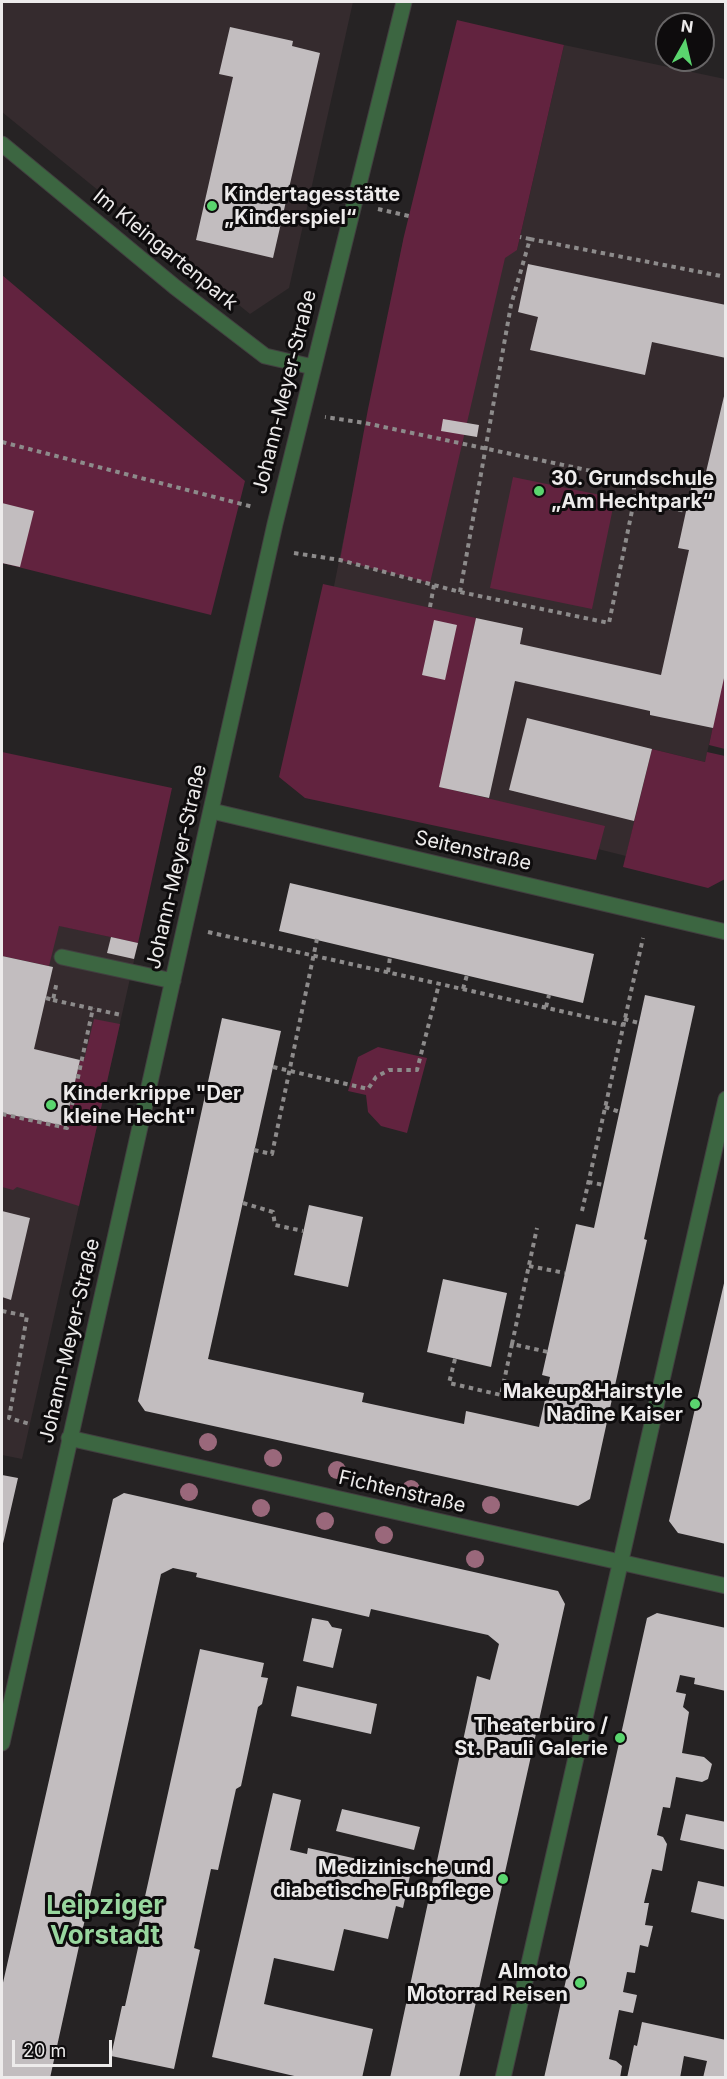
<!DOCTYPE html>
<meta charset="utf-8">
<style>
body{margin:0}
#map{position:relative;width:727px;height:2079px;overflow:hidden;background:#262324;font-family:Inter,sans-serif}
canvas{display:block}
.frame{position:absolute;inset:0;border:3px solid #edebeb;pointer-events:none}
.north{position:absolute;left:655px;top:12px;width:60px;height:60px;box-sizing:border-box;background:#0e0c0d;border:2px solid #676566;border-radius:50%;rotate:8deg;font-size:16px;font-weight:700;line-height:24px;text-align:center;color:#edebeb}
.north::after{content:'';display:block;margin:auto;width:21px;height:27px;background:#5ad56e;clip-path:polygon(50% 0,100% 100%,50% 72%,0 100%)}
.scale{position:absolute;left:12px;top:2040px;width:100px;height:27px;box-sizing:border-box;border:3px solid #edebeb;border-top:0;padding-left:8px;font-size:18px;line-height:21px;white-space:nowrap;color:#edebeb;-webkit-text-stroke:4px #0e0c0d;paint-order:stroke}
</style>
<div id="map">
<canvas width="727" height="2079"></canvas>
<div class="frame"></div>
<div class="north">N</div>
<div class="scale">20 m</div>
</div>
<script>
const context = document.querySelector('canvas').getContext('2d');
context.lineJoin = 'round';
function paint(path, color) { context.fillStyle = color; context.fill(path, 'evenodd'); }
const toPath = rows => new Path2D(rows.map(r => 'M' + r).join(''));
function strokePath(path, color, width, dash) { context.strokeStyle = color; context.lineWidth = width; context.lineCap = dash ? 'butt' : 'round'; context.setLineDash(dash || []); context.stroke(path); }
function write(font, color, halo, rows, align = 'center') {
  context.font = font + ' Inter,sans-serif'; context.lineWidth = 6; context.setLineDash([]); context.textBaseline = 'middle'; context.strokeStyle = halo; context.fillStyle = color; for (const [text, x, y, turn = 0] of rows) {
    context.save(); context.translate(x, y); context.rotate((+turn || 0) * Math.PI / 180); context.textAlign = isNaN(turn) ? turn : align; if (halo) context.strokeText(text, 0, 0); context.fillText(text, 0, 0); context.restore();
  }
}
const built = toPath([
 [2,2,353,2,289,288,250,314,2,112],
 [564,45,725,79,726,669,705,762,652,749,626,856,312,778,299,761,404,236,517,250],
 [2,913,138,943,22,1459,2,1455]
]);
const green = toPath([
 [457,20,564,45,517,250,505,258,430,583,340,560,368,409,404,236],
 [2,275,245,481,211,615,2,563],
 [513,477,615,498,592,609,490,588],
 [323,584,476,618,440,787,605,826,596,860,305,798,279,777],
 [725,669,725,749,709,745],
 [652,749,705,762,707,752,725,756,725,879,708,888,623,867],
 [2,752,172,788,138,943,59,926,49,966,2,956],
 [94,1019,120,1024,79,1206,17,1187,13,1190,2,1187,2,1113,65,1126,80,1060,84,1060],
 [378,1047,427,1058,407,1133,381,1126,368,1112,366,1095,348,1091,358,1057]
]);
const building = toPath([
 [230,27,293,41,292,46,320,53,273,258,196,240,233,77,219,74],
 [528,264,726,305,726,358,652,342,645,375,530,350,538,317,518,312],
 [725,392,726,669,713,728,650,715,650,711,515,681,489,798,439,787,476,618,523,628,520,644,661,675,689,550,678,548,695,470,706,472],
 [443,419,479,425,477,437,441,431],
 [2,503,34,511,20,567,2,563],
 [434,620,457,625,445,680,422,675],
 [527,718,652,749,634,821,509,790],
 [290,883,594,954,583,1003,279,931],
 [111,937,138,943,134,959,107,953],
 [2,956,53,967,34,1049,80,1060,65,1126,2,1113],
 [645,995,695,1006,644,1239,647,1240,590,1499,578,1506,145,1411,138,1401,222,1018,281,1031,208,1359,364,1393,362,1402,464,1424,466,1411,539,1427,550,1377,542,1375,576,1224,594,1228],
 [309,1205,363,1217,348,1287,294,1275],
 [2,1211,30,1218,11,1300,2,1297],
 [443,1279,507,1293,491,1367,427,1352],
 [725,1279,726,1279,726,1544,678,1533,669,1521],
 [2,1475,18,1478,2,1548],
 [124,1493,558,1591,565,1604,459,2078,390,2078,477,1676,490,1680,499,1644,488,1635,371,1609,369,1617,196,1577,197,1573,173,1568,161,1574,50,2078,2,2078,2,1987,113,1499],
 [657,1613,726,1628,726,1691,694,1684,695,1678,680,1675,676,1692,686,1694,683,1707,689,1712,682,1753,704,1757,712,1764,708,1779,702,1782,676,1777,670,1808,663,1807,657,1835,663,1837,667,1844,662,1871,652,1869,644,1903,649,1903,645,1925,653,1926,648,1947,640,1945,635,1973,627,1972,623,1992,637,1995,633,2013,619,2010,609,2059,616,2061,622,2066,620,2078,544,2078,647,1618],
 [312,1618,328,1621,332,1627,342,1629,333,1668,303,1661],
 [200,1649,264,1663,261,1677,268,1678,262,1704,258,1707,241,1786,236,1789,218,1870,211,1869,194,1948,200,1950,174,2069,111,2056,122,2006,125,2006,140,1939,136,1937],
 [297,1686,377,1704,371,1734,291,1716],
 [273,1793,301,1800,290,1850,307,1854,308,1848,411,1871,403,1908,396,1906,388,1939,344,1929,334,1971,274,1958,264,2004,373,2029,362,2078,303,2078,212,2057],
 [342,1809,420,1827,414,1850,336,1831],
 [686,1814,726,1822,726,1850,680,1840],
 [698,1881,726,1887,726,1920,691,1912],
 [642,2022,726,2040,726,2078,703,2078,707,2061,684,2056,680,2078,627,2078,634,2045,637,2046]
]);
const path = toPath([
 [378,209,409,216],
 [530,239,726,277],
 [2,442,253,507],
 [634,501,686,511],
 [294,553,340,560,460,592,609,623,634,501,634,480,365,423,325,417],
 [460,592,511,305,530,239,520,237],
 [430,607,434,585],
 [208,932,623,1025],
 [388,972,390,957],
 [463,989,467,975],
 [46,998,53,1000,57,981],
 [53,1000,121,1015],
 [546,1007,549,995],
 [624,1019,639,1023],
 [273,1067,368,1089,376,1077,389,1070,417,1070,439,984],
 [605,1107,620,1112],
 [2,1114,67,1128,93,1008],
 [254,1150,272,1154,317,939],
 [588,1182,604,1185],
 [243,1203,273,1212,275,1225,303,1231],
 [582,1211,643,938],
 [529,1266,565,1273],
 [2,1311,27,1316,9,1418,30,1424],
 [512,1344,537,1228],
 [455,1359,449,1383,501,1395,512,1344,548,1352]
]);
const minor = toPath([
 [2,144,175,287,265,356,313,367],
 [212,811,726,932],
 [62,957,173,981],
 [69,1438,726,1586],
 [2,1743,275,524,404,2],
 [503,2078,726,1099]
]);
const trees = [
 [208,1442],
 [273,1458],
 [337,1470],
 [411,1489],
 [189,1492],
 [491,1505],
 [261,1508],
 [325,1521],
 [384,1535],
 [475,1559]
];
const markers = [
 [212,206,6,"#5ad56e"],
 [539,491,6,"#5ad56e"],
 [51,1105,6,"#5ad56e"],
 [695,1404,6,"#5ad56e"],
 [620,1738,6,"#5ad56e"],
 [503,1879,6,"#5ad56e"],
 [580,1983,6,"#5ad56e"]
];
const poiNames = [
 ["Kindertagesstätte",224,195,"left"],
 ["„Kinderspiel“",224,218,"left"],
 ["30. Grundschule",551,479,"left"],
 ["„Am Hechtpark“",551,502,"left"],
 ["Kinderkrippe \"Der",63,1094,"left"],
 ["kleine Hecht\"",63,1117,"left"],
 ["Makeup&Hairstyle",683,1392],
 ["Nadine Kaiser",683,1415],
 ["Theaterbüro /",608,1726],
 ["St. Pauli Galerie",608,1749],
 ["Medizinische und",491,1868],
 ["diabetische Fußpflege",491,1891],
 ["Almoto",568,1972],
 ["Motorrad Reisen",568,1995]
];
const streetNames = [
 ["Im Kleingartenpark",165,250,39],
 ["Johann-Meyer-Straße",285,392,-76],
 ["Seitenstraße",473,851,13],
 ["Johann-Meyer-Straße",177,867,-77],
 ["Johann-Meyer-Straße",70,1341,-77],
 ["Fichtenstraße",402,1492,13]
];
const districtNames = [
 ["Leipziger",105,1906],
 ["Vorstadt",105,1936]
];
paint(built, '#352b2e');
paint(green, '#62233f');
paint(building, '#c2bdbf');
strokePath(minor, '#423f40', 17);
strokePath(path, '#8d8b8b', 4, [4.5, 4.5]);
strokePath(minor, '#3c6641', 15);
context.fillStyle = '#9a687b';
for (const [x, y] of trees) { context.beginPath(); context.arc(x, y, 9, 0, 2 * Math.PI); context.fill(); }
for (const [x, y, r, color] of markers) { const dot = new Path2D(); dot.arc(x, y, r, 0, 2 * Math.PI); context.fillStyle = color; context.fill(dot); strokePath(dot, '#0e0c0d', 2); }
write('bold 20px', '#edebeb', '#0e0c0d', poiNames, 'right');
write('20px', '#edebeb', '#0e0c0d', streetNames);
write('bold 26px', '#98d69e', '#0e0c0d', districtNames);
</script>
